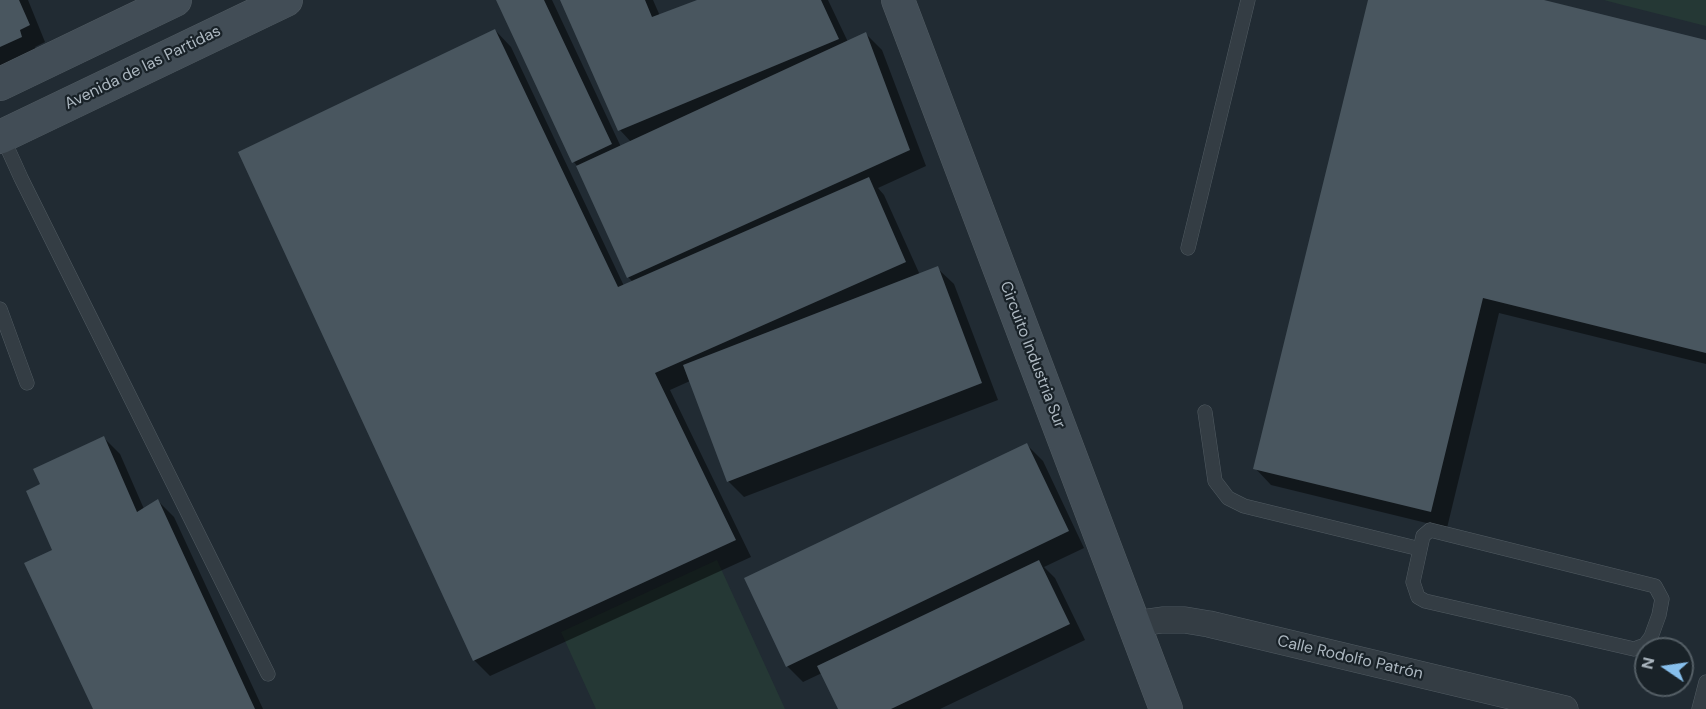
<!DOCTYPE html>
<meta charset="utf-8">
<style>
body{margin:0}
#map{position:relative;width:1706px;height:709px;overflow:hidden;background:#212b33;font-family:"DM Sans",sans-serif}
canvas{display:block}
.north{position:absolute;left:1634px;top:637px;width:60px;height:60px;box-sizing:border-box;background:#192228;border:2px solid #545e65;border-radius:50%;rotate:283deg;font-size:16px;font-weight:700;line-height:24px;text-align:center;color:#adb8c1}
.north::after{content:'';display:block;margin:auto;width:21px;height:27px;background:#87bfec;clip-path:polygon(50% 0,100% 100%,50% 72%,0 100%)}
</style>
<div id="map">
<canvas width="1706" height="709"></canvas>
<div class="north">N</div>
</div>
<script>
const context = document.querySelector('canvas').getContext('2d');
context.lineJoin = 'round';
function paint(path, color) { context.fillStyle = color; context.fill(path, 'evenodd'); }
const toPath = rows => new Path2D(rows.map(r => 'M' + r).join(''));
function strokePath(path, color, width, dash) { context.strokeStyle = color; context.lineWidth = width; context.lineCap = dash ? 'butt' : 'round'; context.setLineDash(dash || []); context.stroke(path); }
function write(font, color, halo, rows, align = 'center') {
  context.font = font + ' "DM Sans",sans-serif'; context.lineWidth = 4.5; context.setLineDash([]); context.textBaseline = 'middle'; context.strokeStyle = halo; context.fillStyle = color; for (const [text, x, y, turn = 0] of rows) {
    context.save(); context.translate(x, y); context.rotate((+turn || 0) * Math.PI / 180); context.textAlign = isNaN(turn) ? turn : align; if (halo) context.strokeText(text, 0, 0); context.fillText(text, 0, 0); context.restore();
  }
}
const green = toPath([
 [1604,0,1706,0,1706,26,1619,4],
 [717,560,785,709,596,709,561,632]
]);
const shadow = toPath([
 [0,0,28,0,45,42,35,47,38,53,0,70],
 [497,0,552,0,621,147,631,142,620,130,562,0,653,0,660,16,701,0,828,0,848,42,866,34,882,50,926,166,878,188,884,195,920,275,937,268,954,284,998,400,744,497,728,481,690,381,670,390,751,557,490,676,474,660,495,30,511,47,624,286,633,282,628,277,578,167,574,162],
 [1369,0,1538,0,1706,41,1706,364,1499,313,1447,528,1271,485,1255,468],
 [104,438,120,454,144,509,158,501,174,517,263,709,95,709,54,551,42,485],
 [1027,445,1043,461,1084,548,1044,567,1055,578,1085,640,940,709,839,709,822,673,803,682,787,666]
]);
const building = toPath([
 [0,0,19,0,30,25,20,30,22,37,0,47],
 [496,0,544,0,612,144,572,163],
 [560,0,645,0,652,17,697,0,821,0,839,39,618,131],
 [1368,0,1544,0,1706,40,1706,353,1483,298,1431,512,1253,469],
 [495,29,618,287,869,177,906,262,655,373,736,540,473,661,238,152],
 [866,32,910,150,627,278,576,166],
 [938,266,982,383,727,482,683,365],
 [104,436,137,512,158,499,255,709,93,709,24,563,52,550,26,491,40,484,33,469],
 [1027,443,1069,531,786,667,744,578],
 [1039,560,1070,624,891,709,838,709,817,666]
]);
const lane = toPath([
 [2,136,21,178,268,674],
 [1188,248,1248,0],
 [0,309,27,383],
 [1205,412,1215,481,1228,498,1244,506,1420,549],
 [1430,530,1655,586,1662,599,1659,615,1651,637,1645,645,1634,649,1425,601,1418,597,1413,582,1423,536,1430,530],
 [1699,709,1706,682]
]);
const street = toPath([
 [1134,624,1162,620,1185,620,1209,624,1565,709]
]);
const secondary = toPath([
 [898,0,1166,709],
 [0,84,175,0],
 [0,137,286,0]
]);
const streetNames = [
 ["Avenida de las Partidas",143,68,-26],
 ["Circuito Industria Sur",1032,355,69],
 ["Calle Rodolfo Patrón",1350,658,13]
];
paint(green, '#253835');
paint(shadow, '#0007');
paint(building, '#49565f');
strokePath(lane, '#515b62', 15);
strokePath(street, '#515b62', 27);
strokePath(secondary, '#515b62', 34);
strokePath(lane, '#343d44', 14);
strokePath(street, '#343d44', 26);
strokePath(secondary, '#424d56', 33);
write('16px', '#adb8c1', '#192228', streetNames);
</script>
